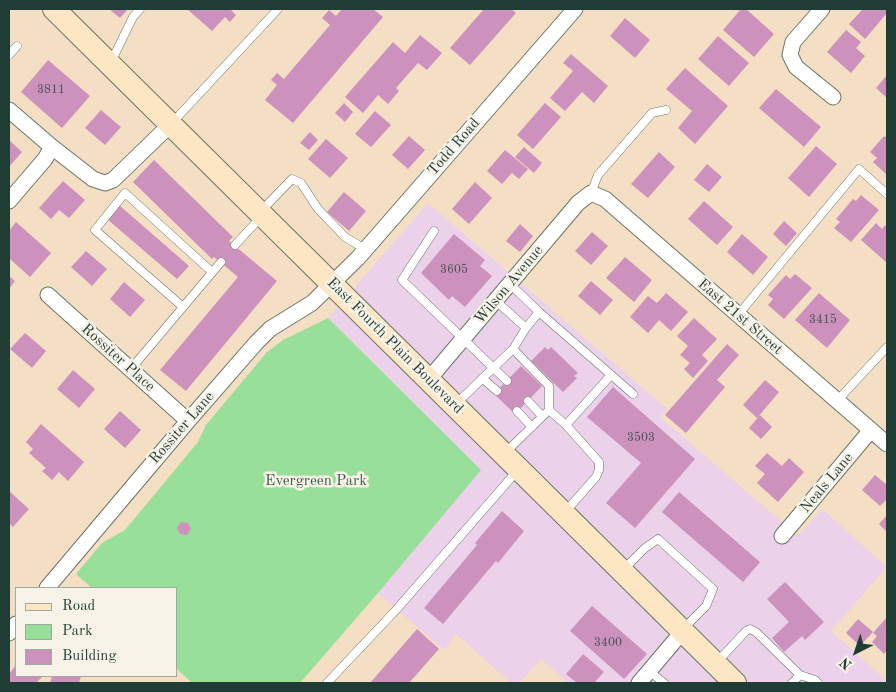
<!DOCTYPE html>
<style>
body{margin:0}
#map{position:relative;width:896px;height:692px;overflow:hidden;background:#f4dfc4;font-family:"Old Standard TT",serif}
canvas{display:block}
.frame{position:absolute;inset:0;border:10px solid #1f3d34;pointer-events:none}
.legend{position:absolute;left:15px;top:587px;width:162px;height:90px;box-sizing:border-box;background:#f7f3e8;border:1px solid #a1aaa0;margin:0;padding:6px 9px;list-style:none;font-size:15px;color:#1f3d34}
.legend li{display:flex;align-items:center;gap:10px;height:25px}
.legend b{width:25px;border:1px solid #a1aaa0}
.north{position:absolute;left:831px;top:627px;width:50px;height:50px;-webkit-text-stroke:4px #f7f3e8;paint-order:stroke;rotate:221deg;font-size:14px;font-weight:700;line-height:20px;text-align:center;color:#1f3d34}
.north::after{content:'';display:block;margin:auto;width:18px;height:22px;background:#1f3d34;clip-path:polygon(50% 0,100% 100%,50% 72%,0 100%)}
</style>
<div id="map">
<canvas width="896" height="692"></canvas>
<div class="frame"></div>
<ul class="legend">
<li><b style="height:6px;background:#fce6c4"></b>Road</li>
<li><b style="height:14px;background:#98df99"></b>Park</li>
<li><b style="height:14px;background:#cd91be"></b>Building</li>
</ul>
<div class="north">N</div>
</div>
<script>
const context = document.querySelector('canvas').getContext('2d');
context.lineJoin = 'round';
function paint(path, color) { context.fillStyle = color; context.fill(path, 'evenodd'); }
const toPath = rows => new Path2D(rows.map(r => 'M' + r).join(''));
function strokePath(path, color, width, dash) { context.strokeStyle = color; context.lineWidth = width; context.lineCap = dash ? 'butt' : 'round'; context.setLineDash(dash || []); context.stroke(path); }
function write(font, color, halo, rows, align = 'center') {
  context.font = font + ' "Old Standard TT",serif'; context.lineWidth = 5; context.setLineDash([]); context.textBaseline = 'middle'; context.strokeStyle = halo; context.fillStyle = color; for (const [text, x, y, turn = 0] of rows) {
    context.save(); context.translate(x, y); context.rotate((+turn || 0) * Math.PI / 180); context.textAlign = isNaN(turn) ? turn : align; if (halo) context.strokeText(text, 0, 0); context.fillText(text, 0, 0); context.restore();
  }
}
const built = toPath([
 [428,203,667,409,660,417,798,536,822,509,887,567,831,631,887,681,887,683,568,683,541,659,519,683,511,683,456,634,444,650,378,593,480,470,328,318]
]);
const green = toPath([
 [328,318,481,470,378,593,300,683,192,683,176,668,176,588,92,588,76,574,102,543,125,530,198,442,206,425,267,352,283,340]
]);
const building = toPath([
 [109,9,128,9,120,18],
 [187,9,230,9,236,15,230,22,225,17,212,31],
 [342,9,373,9,383,17,293,123,265,100,277,85,271,80,277,73,284,79,330,25,322,18,329,10,336,16],
 [484,9,511,9,516,13,470,65,450,48],
 [741,9,746,9,774,34,754,57,723,30],
 [863,9,887,9,887,13,865,39,849,24],
 [625,18,650,40,635,58,610,36],
 [846,30,861,42,856,48,865,56,851,73,827,52],
 [420,35,442,53,427,70,418,63,396,88,399,91,388,104,378,95,363,113,345,97,393,42,405,53],
 [718,36,749,63,729,86,698,59],
 [571,54,608,86,594,103,582,92,565,111,550,98,573,71,563,63],
 [48,60,90,96,62,128,21,92],
 [685,68,728,106,695,144,678,128,692,111,666,89],
 [887,75,887,98,876,88],
 [776,89,821,127,804,147,759,108],
 [344,103,353,112,345,122,335,113],
 [545,103,561,117,533,149,517,135],
 [101,110,121,127,105,145,85,128],
 [375,111,391,125,371,147,355,134],
 [310,132,318,140,309,150,300,143],
 [409,136,425,150,408,169,392,155],
 [884,136,887,138,887,175,873,162,877,158,870,152],
 [326,139,348,158,330,178,308,159],
 [9,140,22,152,9,167],
 [816,146,837,164,809,197,788,178],
 [524,147,542,163,534,173,515,157],
 [505,150,528,169,519,179,512,173,502,184,487,171],
 [659,152,675,167,648,198,631,184],
 [154,160,233,237,229,241,277,281,186,391,160,370,238,277,214,257,212,259,133,182],
 [707,164,722,177,709,192,694,180],
 [63,181,85,200,69,218,59,210,51,219,39,208],
 [475,182,492,198,469,224,452,209],
 [344,192,366,211,349,231,327,212],
 [861,195,879,210,851,242,834,228,840,222,836,219,853,199,856,201],
 [704,201,733,227,717,245,688,219],
 [119,205,189,266,177,279,107,219],
 [784,221,797,233,786,246,773,234],
 [16,222,51,253,30,277,9,258,9,231],
 [876,223,882,229,885,225,887,227,887,263,861,240],
 [520,224,533,236,520,252,506,241],
 [592,232,608,246,591,265,575,251],
 [454,234,485,260,480,266,492,276,465,307,452,296,449,300,421,273],
 [742,234,768,257,753,275,727,252],
 [86,251,107,269,92,286,71,267],
 [625,257,652,280,634,302,606,278],
 [795,274,812,288,784,319,768,305,773,299,768,295,786,275,790,279],
 [9,276,15,281,9,289],
 [591,281,613,300,600,315,578,296],
 [124,282,145,300,130,317,110,299],
 [666,293,688,312,671,331,659,320,648,333,630,317,648,296,657,303],
 [819,293,850,320,827,348,795,320],
 [694,318,717,339,702,355,708,361,693,378,684,369,690,363,680,355,688,346,677,336],
 [25,333,46,351,32,368,10,349],
 [727,344,739,355,717,380,725,387,686,433,665,415],
 [545,347,548,350,551,347,578,373,574,376,577,378,563,392,531,361],
 [521,366,542,386,515,414,494,394],
 [73,370,95,389,79,408,57,389],
 [765,380,779,392,757,418,743,405],
 [613,387,695,459,635,528,606,503,641,463,587,417],
 [120,411,141,430,125,448,104,429],
 [760,415,772,427,761,439,749,428],
 [41,424,84,462,68,481,59,472,52,480,42,471,46,468,29,453,33,449,26,442],
 [767,453,782,466,789,458,804,472,778,502,757,483,765,474,755,466],
 [875,475,887,485,887,499,880,506,862,490],
 [9,491,29,509,13,527,9,523],
 [679,492,760,562,743,582,662,512],
 [502,511,524,531,498,563,496,561,443,624,424,608,477,545,475,543],
 [887,515,887,532,879,524],
 [181,522,188,523,191,529,187,535,180,534,177,528],
 [785,582,824,622,805,640,802,636,784,652,772,638,789,622,767,599],
 [592,606,647,654,624,679,570,631],
 [887,617,887,650,884,654,872,642,877,636,873,633],
 [858,619,873,632,860,646,846,633],
 [417,629,439,649,409,683,370,683],
 [583,654,604,672,594,683,577,683,566,674],
 [16,665,16,676,43,676,36,683,9,683,9,674],
 [52,676,81,676,79,683,50,683]
]);
const lane = toPath([
 [9,55,17,46],
 [111,62,133,17,140,9],
 [172,123,278,9],
 [591,193,598,175,652,113,666,110],
 [261,211,292,179,301,183,318,209,345,237,365,249],
 [434,231,402,280,507,381],
 [235,245,261,217],
 [510,284,539,312,526,328],
 [496,301,526,328,513,349,549,386,549,410,505,453],
 [183,307,95,230,125,193,212,272],
 [539,312,633,394],
 [738,315,859,169,887,194],
 [130,370,221,262],
 [482,378,497,391],
 [528,401,542,416],
 [837,401,887,347],
 [457,403,513,349],
 [549,410,566,425,599,462,599,470,596,477,565,512],
 [517,411,532,427],
 [566,425,611,375],
 [624,569,645,548,658,539,713,589,706,606,683,629],
 [717,662,746,631,750,629,756,632,800,675,815,680,818,683],
 [649,671,664,683],
 [327,683,396,610,517,471],
 [792,683,800,675]
]);
const street = toPath([
 [822,9,793,42,790,55,796,67,833,97],
 [9,110,52,147,93,179,105,183,113,180,171,124],
 [9,201,45,159,52,147],
 [48,295,188,421],
 [429,379,578,203,591,193,605,199,887,444],
 [782,536,871,430],
 [47,588,188,421,256,343,270,329,312,303,358,258,575,9],
 [9,633,16,624],
 [639,683,683,631]
]);
const secondary = toPath([
 [54,9,735,683]
]);
const numberNames = [
 ["3811",51,90],
 ["3605",454,270],
 ["3415",823,320],
 ["3503",641,438],
 ["3400",608,643]
];
const streetNames = [
 ["Todd Road",454,147,-49],
 ["Wilson Avenue",509,285,-50],
 ["East 21st Street",740,317,41],
 ["East Fourth Plain Boulevard",395,346,45],
 ["Rossiter Place",118,358,42],
 ["Rossiter Lane",182,428,-49],
 ["Neals Lane",827,483,-50]
];
const parkNames = [
 ["Evergreen Park",316,481]
];
paint(built, '#ecd1ea');
paint(green, '#98df99');
paint(building, '#cd91be');
strokePath(lane, '#6a7666', 9);
strokePath(street, '#6a7666', 17);
strokePath(secondary, '#6a7666', 24);
strokePath(lane, '#fff', 8);
strokePath(street, '#fff', 15);
strokePath(secondary, '#fce6c4', 22);
write('12px', '#4a5256', null, numberNames);
write('15px', '#1f3d34', '#f7f3e8', streetNames);
write('15px', '#375d48', '#f7f3e8', parkNames);
</script>
